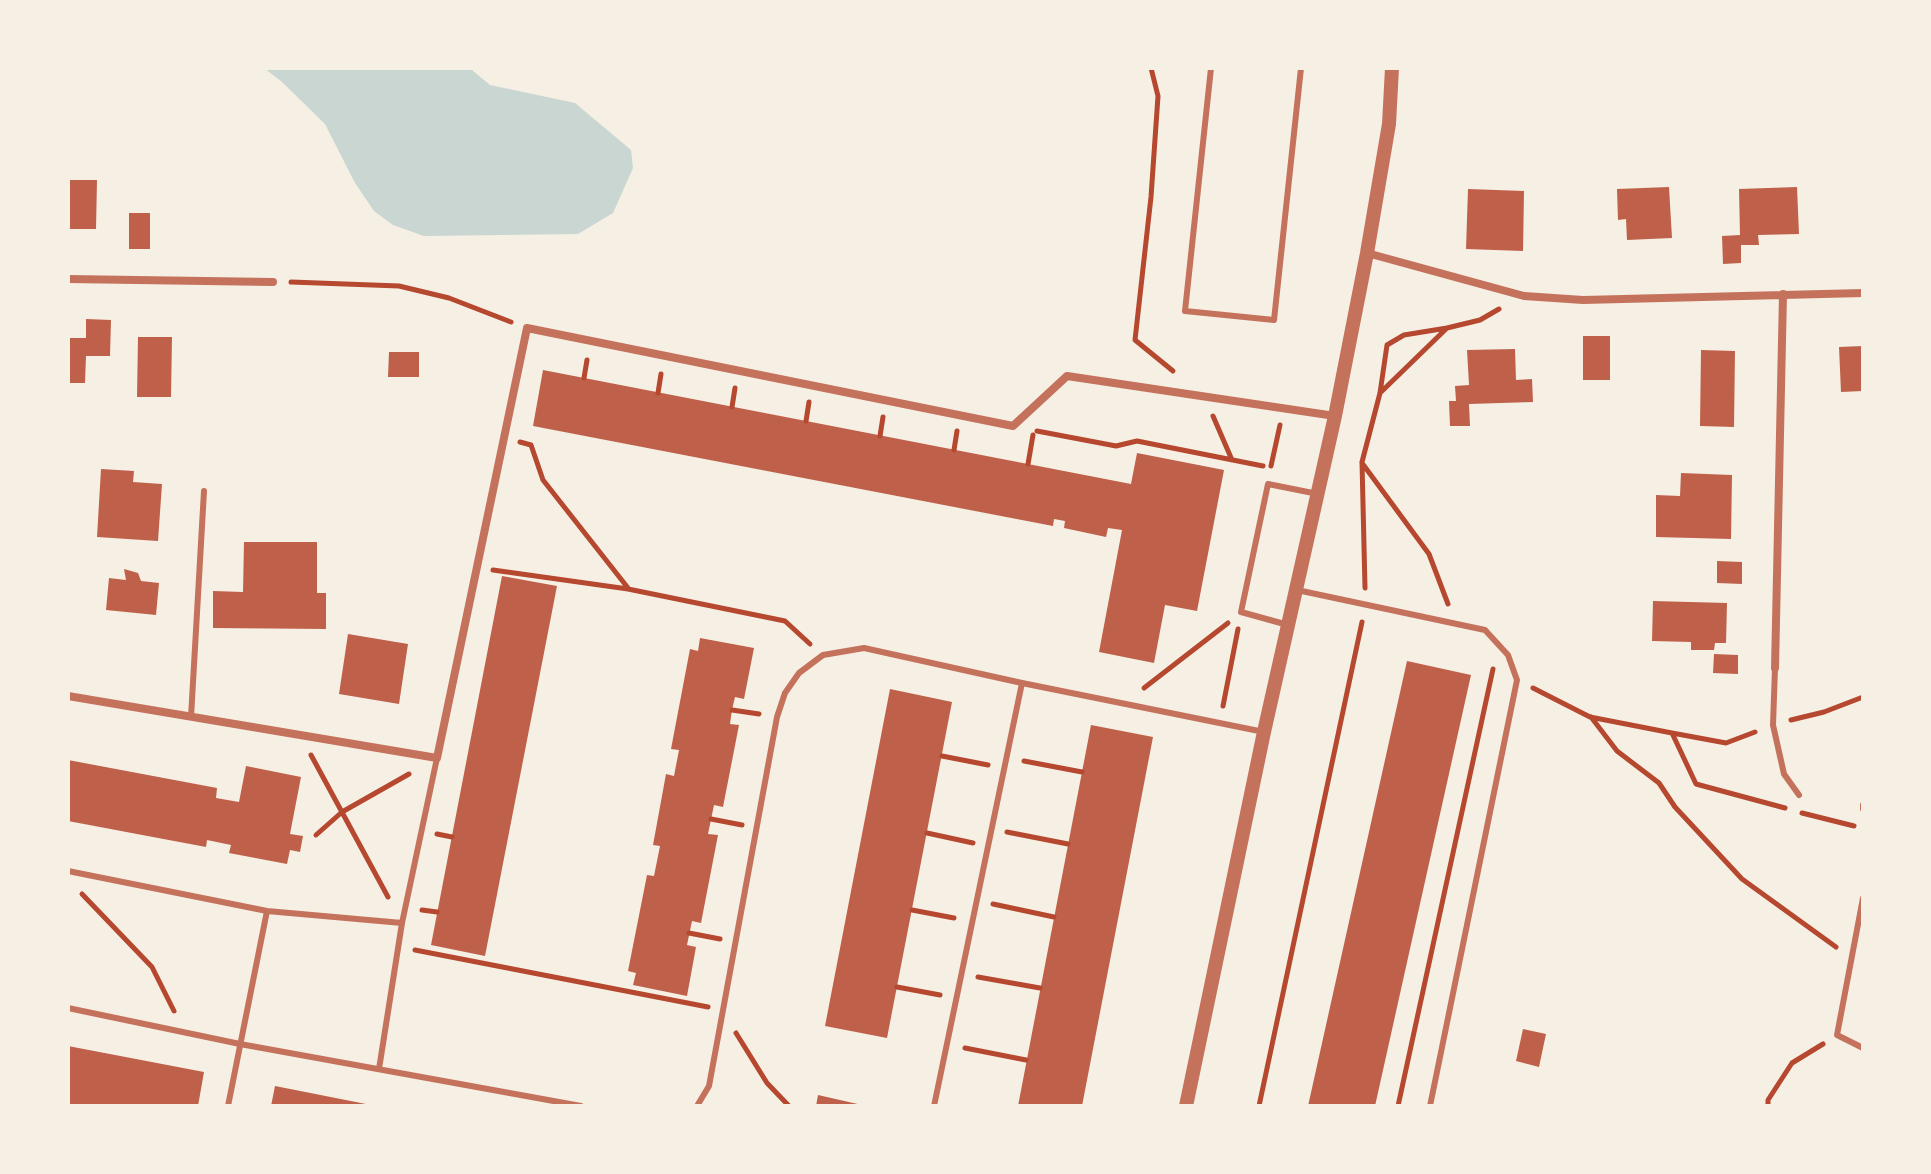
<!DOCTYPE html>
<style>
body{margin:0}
#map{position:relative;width:1931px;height:1174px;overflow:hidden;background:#f6efe4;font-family:Manrope,sans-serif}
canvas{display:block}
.frame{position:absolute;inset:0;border:70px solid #f6efe4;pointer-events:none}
</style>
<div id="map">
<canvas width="1931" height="1174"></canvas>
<div class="frame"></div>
</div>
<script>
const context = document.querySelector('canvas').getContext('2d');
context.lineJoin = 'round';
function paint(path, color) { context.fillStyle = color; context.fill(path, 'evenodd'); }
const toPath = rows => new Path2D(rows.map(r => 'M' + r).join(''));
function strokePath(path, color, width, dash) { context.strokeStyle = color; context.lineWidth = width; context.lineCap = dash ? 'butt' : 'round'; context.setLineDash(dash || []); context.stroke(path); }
const water = toPath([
 [264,68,473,68,473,71,490,85,575,103,631,150,633,168,613,213,578,234,424,236,393,225,374,211,355,183,325,124,282,82]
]);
const building = toPath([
 [68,180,97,180,96,229,68,229],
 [1669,187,1672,238,1627,240,1626,219,1618,220,1617,189],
 [1797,187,1799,234,1758,235,1759,245,1741,245,1741,263,1723,264,1722,236,1740,235,1739,189],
 [1468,189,1524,191,1523,251,1466,249],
 [129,213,150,213,150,249,129,249],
 [86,319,111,320,110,356,86,356,85,383,68,383,68,338,86,338],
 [1583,336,1610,336,1610,380,1583,380],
 [138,337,172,337,171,397,137,397],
 [1863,346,1863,391,1841,392,1839,347],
 [1515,349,1516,380,1532,379,1533,402,1469,404,1470,426,1450,426,1449,401,1456,401,1455,386,1469,385,1467,350],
 [1701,350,1735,351,1734,427,1700,426],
 [389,352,419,352,419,377,388,377],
 [543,370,1131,484,1137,453,1224,470,1197,611,1165,605,1154,663,1099,652,1122,530,1108,528,1106,537,1064,528,1065,521,1054,519,1053,526,533,426],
 [101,469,134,471,133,482,162,484,158,541,97,537],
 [1681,473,1732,475,1731,539,1656,537,1656,495,1680,496],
 [244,542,317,542,317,593,326,593,326,629,213,628,213,591,243,592],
 [1717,561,1742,562,1742,584,1717,583],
 [124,569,138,573,141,581,159,583,156,615,106,610,109,578,126,580],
 [502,576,557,586,485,956,431,945],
 [1653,601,1727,603,1726,643,1715,643,1714,650,1691,650,1691,642,1652,641],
 [348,634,408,644,399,704,339,694],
 [700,638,754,648,744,699,735,697,732,710,730,724,739,725,723,807,714,805,708,834,718,835,701,923,692,921,687,945,696,947,687,996,633,985,636,973,628,971,647,875,654,876,660,846,653,845,666,774,674,776,679,750,671,749,690,649,698,651],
 [1714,654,1738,655,1738,674,1713,673],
 [1407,661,1471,675,1375,1106,1308,1106],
 [890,689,952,702,887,1038,825,1026],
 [1091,725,1153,737,1082,1106,1018,1106],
 [68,760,217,788,216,798,239,802,246,766,301,777,290,834,303,836,300,852,290,850,287,864,229,853,231,845,207,840,206,847,68,821],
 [1523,1029,1546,1034,1539,1067,1516,1061],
 [68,1046,204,1072,198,1106,68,1106],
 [275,1086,371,1105,371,1106,271,1106],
 [818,1095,862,1105,862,1106,816,1106]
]);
const path = toPath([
 [1151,68,1158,96,1151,197,1135,340,1173,371],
 [291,282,399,286,449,298,511,322],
 [584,378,587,360],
 [658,393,661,374],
 [1380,393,1447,328,1480,320,1499,309],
 [732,407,735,388],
 [1213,416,1232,460],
 [806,421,809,402],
 [1037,431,1116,446,1137,441,1263,466],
 [880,436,883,417],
 [520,442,531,445,543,480,628,588],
 [954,450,957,431],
 [1362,463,1429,554,1448,604],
 [1028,464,1033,435],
 [1271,466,1280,425],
 [493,570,628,589,785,621,810,644],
 [1365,588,1362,462,1380,393,1387,345,1404,335,1447,328],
 [1144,688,1228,623],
 [1533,688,1590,717,1672,733,1726,743,1755,732],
 [1223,706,1238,629],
 [732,710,759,714],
 [1591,717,1617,751,1659,783,1675,807,1742,879,1836,947],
 [1791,720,1824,712,1863,697],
 [1672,733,1696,784,1785,808],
 [311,755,388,897],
 [942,756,988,765],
 [1024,761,1082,772],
 [1802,813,1854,826],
 [711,819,742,825],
 [1007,832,1068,844],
 [927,833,973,843],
 [437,834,452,837],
 [316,835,342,812,409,774],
 [82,894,152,967,174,1011],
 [993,904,1054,917],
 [422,910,437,912],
 [912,910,954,918],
 [689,933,720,939],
 [415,950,708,1007],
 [978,977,1040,988],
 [897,987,940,995],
 [736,1033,767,1083,789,1106],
 [965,1048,1026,1060],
 [1259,1106,1362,622],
 [1398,1106,1493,669],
 [1768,1106,1768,1100,1792,1063,1823,1044]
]);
const service = toPath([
 [1211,68,1185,311,1274,320,1301,68],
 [1297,590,1485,630,1508,655,1517,680,1430,1106],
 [1288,625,1241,612,1268,484,1318,494],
 [1775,668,1773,725,1784,774,1799,795],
 [191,717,204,491],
 [1863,805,1863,809],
 [68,871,267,911,402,923],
 [1863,898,1837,1035,1863,1048],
 [68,1008,240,1044,581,1106],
 [379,1069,402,923,437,758],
 [228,1106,267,911],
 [697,1106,709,1086,777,717,785,693,799,673,823,655,864,648,1022,683,1264,732],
 [934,1106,1022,683]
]);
const minor = toPath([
 [1367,253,1524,296,1583,300,1863,293],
 [68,279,273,282],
 [1775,668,1783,294],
 [68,696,437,758,527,328,1013,426,1067,376,1335,416]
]);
const tertiary = toPath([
 [1186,1106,1264,732,1335,416,1367,253,1389,124,1392,68]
]);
paint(water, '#c9d6d2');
paint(building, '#bf614a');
strokePath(path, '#b5482f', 5);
strokePath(service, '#c5725c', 6);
strokePath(minor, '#c5725c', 8);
strokePath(tertiary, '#c5725c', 14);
</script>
